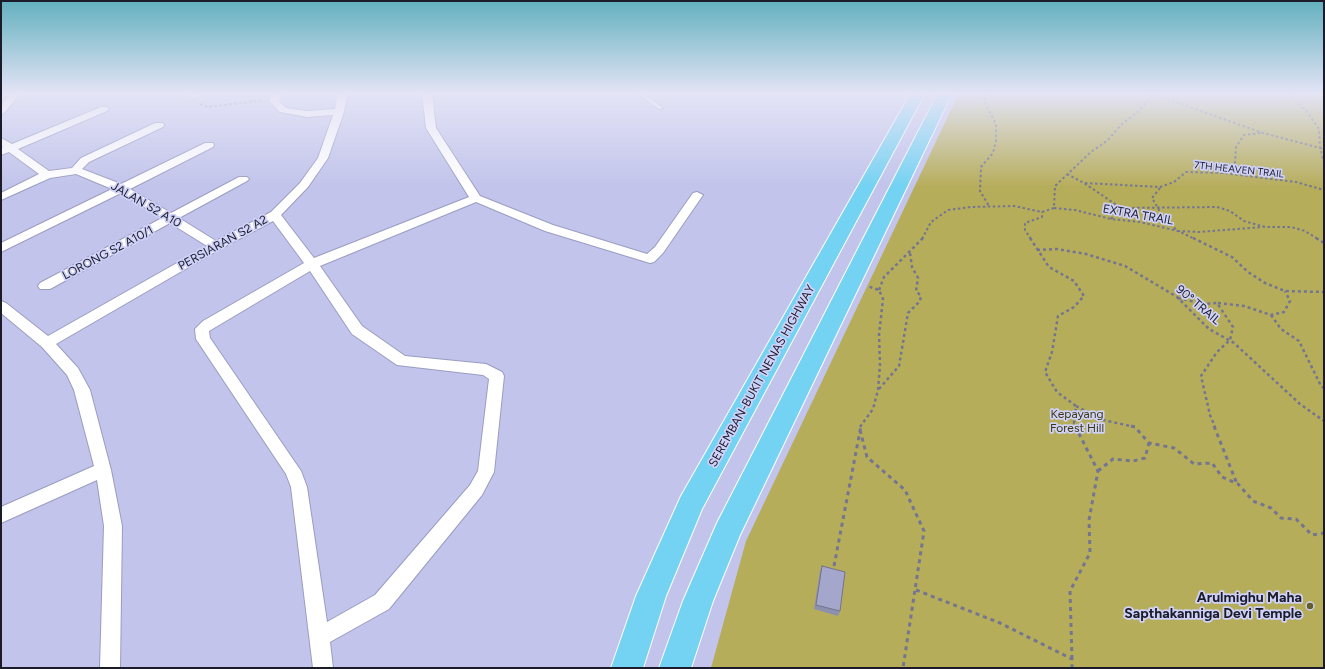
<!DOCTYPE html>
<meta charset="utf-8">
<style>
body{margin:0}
#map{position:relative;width:1325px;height:669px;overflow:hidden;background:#c2c4eb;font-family:Figtree,sans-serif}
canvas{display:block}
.frame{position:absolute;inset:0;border:2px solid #1b1b29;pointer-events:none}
</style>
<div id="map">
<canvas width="1325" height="669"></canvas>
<div class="frame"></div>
</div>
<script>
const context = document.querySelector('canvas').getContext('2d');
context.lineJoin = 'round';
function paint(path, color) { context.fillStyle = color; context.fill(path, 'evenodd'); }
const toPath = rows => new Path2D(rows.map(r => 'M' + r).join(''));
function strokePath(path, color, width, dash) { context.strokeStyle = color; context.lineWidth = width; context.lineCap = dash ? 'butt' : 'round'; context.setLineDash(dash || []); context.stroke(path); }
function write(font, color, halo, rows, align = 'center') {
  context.font = font + ' Figtree,sans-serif'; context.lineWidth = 3.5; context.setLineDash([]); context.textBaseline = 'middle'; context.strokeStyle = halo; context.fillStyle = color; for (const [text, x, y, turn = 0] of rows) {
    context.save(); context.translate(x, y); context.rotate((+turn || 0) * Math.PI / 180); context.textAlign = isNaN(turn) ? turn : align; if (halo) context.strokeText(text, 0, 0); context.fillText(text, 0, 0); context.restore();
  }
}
const green = toPath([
 [959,93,1324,93,1324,668,711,668,746,541]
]);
const pathFar2 = toPath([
 [987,93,984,101,996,124,996,141,993,153,981,167,980,191,989,206],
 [1288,93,1308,113,1319,129,1320,148,1324,162],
 [1153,94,1263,133,1324,149],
 [200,104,208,107,264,100],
 [1223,173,1235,163,1236,147,1244,135,1261,133],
 [1067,174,1084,183,1121,208,1217,207,1230,211,1244,221,1265,227,1291,227,1305,231,1318,239],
 [1085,183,1160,187,1174,182,1186,172,1223,173,1296,182,1324,190],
 [1160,188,1152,198,1165,220,1178,231,1199,232,1263,227],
 [1054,208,1075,210,1111,219,1140,222,1178,231,1195,239],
 [1111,219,1121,208],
 [922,239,931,222,948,210,971,207,1014,206,1042,212,1054,208,1055,186,1091,152,1108,140,1122,124,1139,111,1154,93],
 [1031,239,1025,230,1025,223,1042,217,1042,212]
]);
const pathFar1 = toPath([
 [1030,238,1049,267,1074,281,1084,296,1074,307,1058,316,1052,352,1045,372,1057,392,1076,406,1074,423,1076,427],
 [1193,238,1232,257,1248,272,1265,283,1285,291,1324,292],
 [1316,238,1324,243],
 [1037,250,1057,249,1086,254,1125,266,1152,282,1177,297,1209,329,1234,343,1300,404,1324,421],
 [879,290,884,277,923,238],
 [1178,298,1204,304,1217,303,1233,327,1230,340,1217,352,1201,376,1210,415,1215,427],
 [1218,303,1244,306,1271,315,1284,312,1290,301,1285,291],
 [1271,315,1281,329,1299,341,1321,386,1324,388],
 [879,389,899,366,908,313,920,301,921,296,916,291,918,278,912,267,910,253],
 [1076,406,1103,420,1135,427],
 [860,427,873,409,878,390,880,365,879,335,883,299,879,290,867,286]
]);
const path = toPath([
 [1131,426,1135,427,1149,443,1174,448,1194,464,1212,463,1222,477,1238,484,1253,501,1271,508,1281,518,1296,519,1312,535,1324,533],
 [1214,426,1237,484],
 [860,430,867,457,905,490,924,531,903,668],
 [1098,471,1113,459,1133,461,1145,458,1149,443],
 [834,566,861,426],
 [916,590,1000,623,1072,659,1072,668],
 [1072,659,1070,591,1090,553,1089,520,1098,471,1075,426]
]);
const lane = toPath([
 [637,93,642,93,663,108,659,109,637,93]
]);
const street = toPath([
 [11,93,21,93,4,113,1,114,1,105,11,93],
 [191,93,201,93,197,98,194,99,189,96,191,93],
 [272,93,282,93,279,101,286,108,307,111,335,109,338,93,348,93,344,112,328,158,308,187,281,215,314,258,469,197,426,128,422,93,432,93,436,128,480,196,553,225,647,254,655,247,693,193,697,192,703,195,663,253,654,262,650,263,545,231,476,202,320,266,362,326,405,356,486,364,502,372,504,376,494,472,482,495,389,609,330,642,333,668,313,668,291,487,286,474,196,339,195,329,203,321,304,263,273,221,220,249,56,344,78,368,90,390,111,470,122,526,120,668,100,668,104,526,97,480,1,523,1,507,94,466,74,390,67,375,42,347,1,313,1,301,6,303,48,336,207,246,170,223,50,289,40,289,38,286,40,283,162,218,121,193,1,252,1,243,112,189,76,174,50,178,1,200,1,193,39,174,9,152,1,155,1,148,3,147,1,146,1,138,12,144,101,107,107,107,109,109,107,111,18,149,49,171,72,168,81,158,155,123,163,123,164,125,163,127,89,162,82,169,121,184,205,143,213,143,214,145,213,147,130,189,171,213,239,177,247,177,249,179,247,181,179,218,216,241,271,212,300,183,318,158,333,115,307,117,280,112,269,101,272,93],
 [310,271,352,334,397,365,483,375,489,379,478,471,470,485,375,595,327,622,307,487,301,471,210,338,209,331,310,271]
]);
const highway = toPath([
 [911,93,925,93,702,509,666,596,643,668,611,668,636,596,681,496,911,93],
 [938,93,952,93,740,535,713,601,691,668,659,668,683,601,717,523,938,93]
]);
const wall = toPath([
 [822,566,840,611,838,616,814,609,820,571]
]);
const building = toPath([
 [822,566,845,572,840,611,816,605,822,566]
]);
const markers = [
 [1310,606,4,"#645e2b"]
];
const farStreetnames = [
 ["7TH HEAVEN TRAIL",1239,170,6]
];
const streetNames = [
 ["JALAN S2 A10",146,205,30],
 ["EXTRA TRAIL",1138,215,10],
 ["PERSIARAN S2 A2",223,243,-29],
 ["LORONG S2 A10/1",108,253,-28],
 ["90° TRAIL",1198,305,40],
 ["SEREMBAN-BUKIT NENAS HIGHWAY",762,376,-61]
];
const parkNames = [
 ["Kepayang",1077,414],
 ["Forest Hill",1077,428]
];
const nearPoinames = [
 ["Arulmighu Maha",1302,598],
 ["Sapthakanniga Devi Temple",1302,614]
];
paint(green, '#b6ad5b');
strokePath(lane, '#9a9cc1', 2);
strokePath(street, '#9a9cc1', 2);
strokePath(highway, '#fff', 2);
strokePath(pathFar2, '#747591', 2, [2.5, 2.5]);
strokePath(pathFar1, '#747591', 2.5, [3, 3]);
strokePath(path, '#747591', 3, [4, 4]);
paint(lane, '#fff');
paint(street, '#fff');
paint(highway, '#74d2f2');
paint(wall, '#8d8faf');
paint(building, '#a4a6cb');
strokePath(building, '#73748e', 1);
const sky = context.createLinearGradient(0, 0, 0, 187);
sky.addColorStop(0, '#62b0be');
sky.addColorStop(0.5, '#e4e4f6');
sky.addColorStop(1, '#e4e4f600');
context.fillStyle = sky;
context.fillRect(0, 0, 1325, 187);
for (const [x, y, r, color] of markers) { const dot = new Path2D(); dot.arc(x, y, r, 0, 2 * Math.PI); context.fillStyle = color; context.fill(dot); strokePath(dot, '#cfd1f8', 1.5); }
write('10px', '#1b1b29', '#cfd1f8', farStreetnames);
write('12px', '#1b1b29', '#cfd1f8', streetNames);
write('12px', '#3c380d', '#cfd1f8', parkNames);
write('bold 14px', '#1b1b29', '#cfd1f8', nearPoinames, 'right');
</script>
